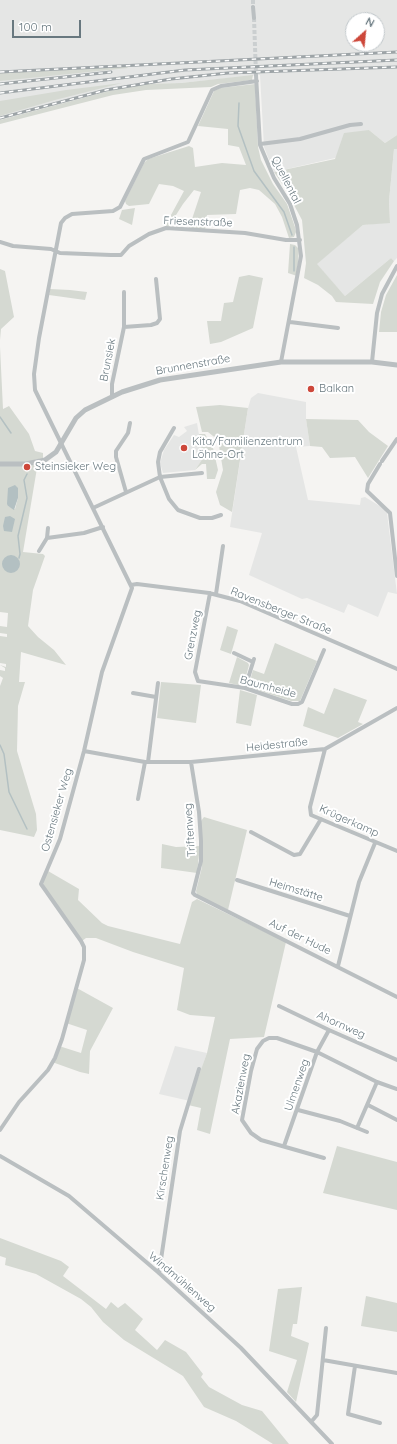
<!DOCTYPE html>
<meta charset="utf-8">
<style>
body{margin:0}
#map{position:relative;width:397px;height:1444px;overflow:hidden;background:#f5f4f2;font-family:Quicksand,sans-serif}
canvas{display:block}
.north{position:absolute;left:345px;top:12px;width:40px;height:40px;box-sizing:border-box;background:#fff;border:1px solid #c3c9cc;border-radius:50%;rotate:27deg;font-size:11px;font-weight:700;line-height:16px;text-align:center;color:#68787f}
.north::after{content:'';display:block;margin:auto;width:14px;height:18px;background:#cd473a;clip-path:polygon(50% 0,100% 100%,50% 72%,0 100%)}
.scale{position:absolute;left:12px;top:20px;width:69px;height:18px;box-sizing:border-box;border:2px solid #68787f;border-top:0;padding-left:5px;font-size:12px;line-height:14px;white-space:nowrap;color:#68787f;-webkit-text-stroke:3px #fff;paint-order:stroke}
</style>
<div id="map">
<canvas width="397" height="1444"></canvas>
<div class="north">N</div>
<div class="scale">100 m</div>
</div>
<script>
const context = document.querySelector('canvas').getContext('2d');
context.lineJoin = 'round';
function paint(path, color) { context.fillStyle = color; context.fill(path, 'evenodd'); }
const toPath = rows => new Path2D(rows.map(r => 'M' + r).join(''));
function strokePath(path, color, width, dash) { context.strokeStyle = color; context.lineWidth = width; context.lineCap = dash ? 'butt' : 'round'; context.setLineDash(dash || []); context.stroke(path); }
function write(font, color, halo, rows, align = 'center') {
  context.font = font + ' Quicksand,sans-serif'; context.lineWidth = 4; context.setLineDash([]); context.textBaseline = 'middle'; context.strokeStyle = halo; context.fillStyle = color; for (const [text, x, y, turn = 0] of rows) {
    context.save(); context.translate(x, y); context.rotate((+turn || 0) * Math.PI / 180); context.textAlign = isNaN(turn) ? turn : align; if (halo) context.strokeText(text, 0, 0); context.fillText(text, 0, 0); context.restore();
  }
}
const built = toPath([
 [0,0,397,0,397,135,385,143,369,130,335,158,274,172,264,147,260,75,181,83,141,84,105,92,0,120],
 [353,20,377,20,377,44,353,44],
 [394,149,397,149,397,258,394,261,391,258,345,296,316,264,363,225,390,222,389,201],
 [258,393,306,402,306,419,310,446,296,447,308,500,360,505,361,498,365,497,383,508,387,513,397,594,388,592,378,617,348,604,344,613,307,598,302,599,249,575,262,533,230,527,248,408,251,398],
 [197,423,203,458,195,470,163,473,160,463,164,450,174,435,179,437,187,431,184,427],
 [175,1046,207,1053,190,1101,159,1094]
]);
const green = toPath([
 [126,66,128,68,0,81,0,73],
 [253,75,252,80,218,84,211,87,146,90,113,95,0,124,0,120,105,92,141,84,181,83],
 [122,83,55,100,0,116,0,101,66,90],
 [255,84,258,147,261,160,273,184,287,204,295,227,296,232,294,237,289,238,282,217,275,204,259,190,250,188,240,190,236,214,207,215,205,230,189,228,201,192,194,190,183,204,169,226,165,226,184,191,173,186,159,184,149,204,129,206,126,204,125,201,144,163,148,159,189,146,193,148,195,167,222,163,246,165,239,147,228,145,228,129,198,126,214,91,220,88],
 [369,130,385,143,397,135,397,149,394,149,389,201,390,223,363,225,317,264,345,296,391,258,394,261,380,282,373,304,336,302,332,296,318,285,304,278,306,263,302,220,285,188,274,172,335,159,344,133],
 [135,208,132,225,119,219,122,210],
 [290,244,295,245,299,249,297,276,288,273],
 [0,269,5,271,14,317,1,329,0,340],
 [249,275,263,278,253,328,221,342,210,344,207,321,221,321,224,303,233,302,239,277],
 [397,275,397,332,379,332,381,312,386,295],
 [50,289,70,290,87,292,85,300,49,295],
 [0,347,3,409,9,406,29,434,35,451,43,453,43,458,35,460,37,468,23,552,43,554,45,556,33,590,28,626,38,637,54,650,66,665,21,652,19,682,25,682,18,706,17,751,36,814,37,830,34,837,0,830,0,686,3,678,0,676,0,670,5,671,5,668,0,665,6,667,6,664,0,663,0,636,7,637,7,634,0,633,0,626,7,627,8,613,0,612],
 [8,488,18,488,18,498,15,509,8,506],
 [220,405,248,408,232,512,220,505,216,492,223,470,218,440,208,432,202,432,196,407],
 [306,419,358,420,369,432,388,446,368,478,355,457,330,458,322,447,310,446],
 [199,434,205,434,213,448,218,470,215,479,207,479,206,464,202,464,195,470,203,458],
 [227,626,238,630,231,654,220,650],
 [275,643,317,661,300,701,291,701,251,688,249,684,253,670,264,674],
 [237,657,248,663,249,665,245,680,243,684,238,685,229,683],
 [161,682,201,685,196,723,157,718],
 [334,688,367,700,358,722,363,724,338,738,303,726,308,707,324,714],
 [240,690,257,695,251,726,236,723],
 [204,817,247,830,228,910,197,895,196,891,202,867,201,821],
 [162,844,176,847,200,846,197,873,161,868],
 [48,871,79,889,78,900,102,923,108,926,180,944,192,902,197,899,286,942,264,1037,230,1039,210,1134,197,1130,201,1108,188,1105,207,1053,215,1017,190,1015,177,1010,184,968,133,952,96,938,86,938,82,941,44,888,43,882],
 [75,987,113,1008,90,1051,89,1074,80,1072,52,1062,59,1046,81,1053,87,1030,66,1023],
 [337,1146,397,1162,397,1210,323,1193],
 [0,1238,61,1261,69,1267,63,1276,106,1309,111,1302,118,1308,125,1303,143,1319,135,1330,157,1350,165,1340,186,1352,203,1374,201,1377,209,1387,242,1405,262,1411,289,1444,273,1444,236,1421,204,1407,183,1376,124,1340,103,1322,91,1307,81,1299,36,1274,5,1265,6,1258,0,1256],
 [302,1287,297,1324,293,1324,291,1336,309,1343,296,1402,287,1392,297,1360,269,1351,278,1289],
 [366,1296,397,1303,397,1332,361,1326]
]);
const water = toPath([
 [15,485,18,488,18,498,14,510,8,506,7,504,8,488],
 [10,516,15,519,12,532,4,531,3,526,5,517],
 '2 564a9 9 0 1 1 18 0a9 9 0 1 1-18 0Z'
]);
const stream = toPath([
 [239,103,238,126,254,171,284,212,292,235],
 [294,271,294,247],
 [0,417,11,433],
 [19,558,20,554,18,536,27,498,24,480,27,474],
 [0,745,4,754,9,792,27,829]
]);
const minorTunnel = toPath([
 [253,0,253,7],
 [254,18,256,75]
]);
const minor = toPath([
 [253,7,254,18],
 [256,75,260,145,274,178,290,204,297,225,301,256,281,362],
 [260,144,300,139,350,125,361,124],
 [0,242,13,246,51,249,60,253,111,255,121,255,129,246,149,234,166,228,245,233,286,240,300,240],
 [290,322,338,328],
 [124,327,151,325,157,323,160,319,156,279],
 [372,362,377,313,382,294,397,266],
 [112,397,112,384,124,327,124,292],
 [174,428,160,452,158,462,160,477,169,499,178,510,200,518,212,518,221,515],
 [382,461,397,439],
 [380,464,368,484,367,491,390,513,397,576],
 [126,492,116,457,116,451,128,433,130,423],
 [93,508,160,477,202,473],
 [47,538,48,528],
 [39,551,47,538,84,533,103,527],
 [131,585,137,584,209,593,240,601,397,669],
 [210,593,195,672,198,681,245,688,292,704,298,704,302,702,324,650],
 [216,594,223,546],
 [234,653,253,662],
 [245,688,254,659],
 [133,693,156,697],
 [325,749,310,807,311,815,397,851],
 [84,751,145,762,191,762,325,749,397,708],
 [148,762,158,683],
 [191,762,199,812,201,841,201,861,193,893,195,895,397,997],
 [138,799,145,762],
 [251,832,294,855,300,854,321,819],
 [237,880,350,916],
 [338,966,359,882,375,843],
 [279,1006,329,1030,397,1060],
 [368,1105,397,1120],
 [298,1110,340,1121,367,1132],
 [357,1128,377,1082],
 [0,1130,19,1102,48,1070,55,1058,62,1039,84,960,84,947,81,941,41,884,60,839,84,751,102,672,132,588,35,390,34,374,39,338,61,223,65,218,72,214,113,211,120,207,144,159,188,142,212,90,221,86,257,81],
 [284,1146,317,1052,329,1030],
 [0,1156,69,1196,159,1273,241,1348,332,1444],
 [324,1158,261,1140,251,1133,242,1120,251,1071,257,1049,263,1041,269,1038,277,1038,317,1052,377,1082,397,1089],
 [159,1273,180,1131,199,1069],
 [323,1360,397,1373],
 [355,1366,348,1414,380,1423],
 [311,1422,317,1415,326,1328]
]);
const tertiary = toPath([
 [0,464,26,464,45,460,56,452,76,418,85,410,122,392,160,380,281,362,372,362,397,365]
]);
const rail = toPath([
 [0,72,397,52],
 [0,84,111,72],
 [0,93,185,70,397,60],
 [0,118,106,90,171,79,228,73,397,67]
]);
const markers = [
 [311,389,4,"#cd473a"],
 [184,448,4,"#cd473a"],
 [27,467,4,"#cd473a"]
];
const streetNames = [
 ["Quellental",286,180,63],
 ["Friesenstraße",198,222,2],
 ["Brunsiek",108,360,-79],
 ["Brunnenstraße",193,365,-10],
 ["Ravensberger Straße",281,611,22],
 ["Grenzweg",193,635,-79],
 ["Baumheide",268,687,15],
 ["Heidestraße",277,745,-6],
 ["Ostensieker Weg",57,810,-74],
 ["Krügerkamp",349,821,24],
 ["Triftenweg",190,830,-94],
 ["Heimstätte",296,890,17],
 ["Auf der Hude",300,937,26],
 ["Ahornweg",341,1025,24],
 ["Akazienweg",241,1084,-79],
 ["Ulmenweg",297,1085,-71],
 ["Kirschenweg",165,1168,-81],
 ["Windmühlenweg",182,1282,41]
];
const poiNames = [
 ["Balkan",319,389],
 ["Kita/Familienzentrum",192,442],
 ["Löhne-Ort",192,455],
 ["Steinsieker Weg",35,467]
];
paint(built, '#e5e6e5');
paint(green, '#d5d9d2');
paint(water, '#b3c0c2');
strokePath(stream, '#b3c0c2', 1.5);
strokePath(minorTunnel, '#cbcfd0', 4, [4, 2]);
strokePath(minor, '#babfc1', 4);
strokePath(tertiary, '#babfc1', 5);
strokePath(rail, '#9da4a7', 3);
strokePath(rail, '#fff', 1.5, [4.5]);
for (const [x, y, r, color] of markers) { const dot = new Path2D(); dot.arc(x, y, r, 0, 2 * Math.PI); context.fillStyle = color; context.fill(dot); strokePath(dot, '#fff', 1.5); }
write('11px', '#68787f', '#fff', streetNames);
write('11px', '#68787f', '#fff', poiNames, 'left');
</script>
